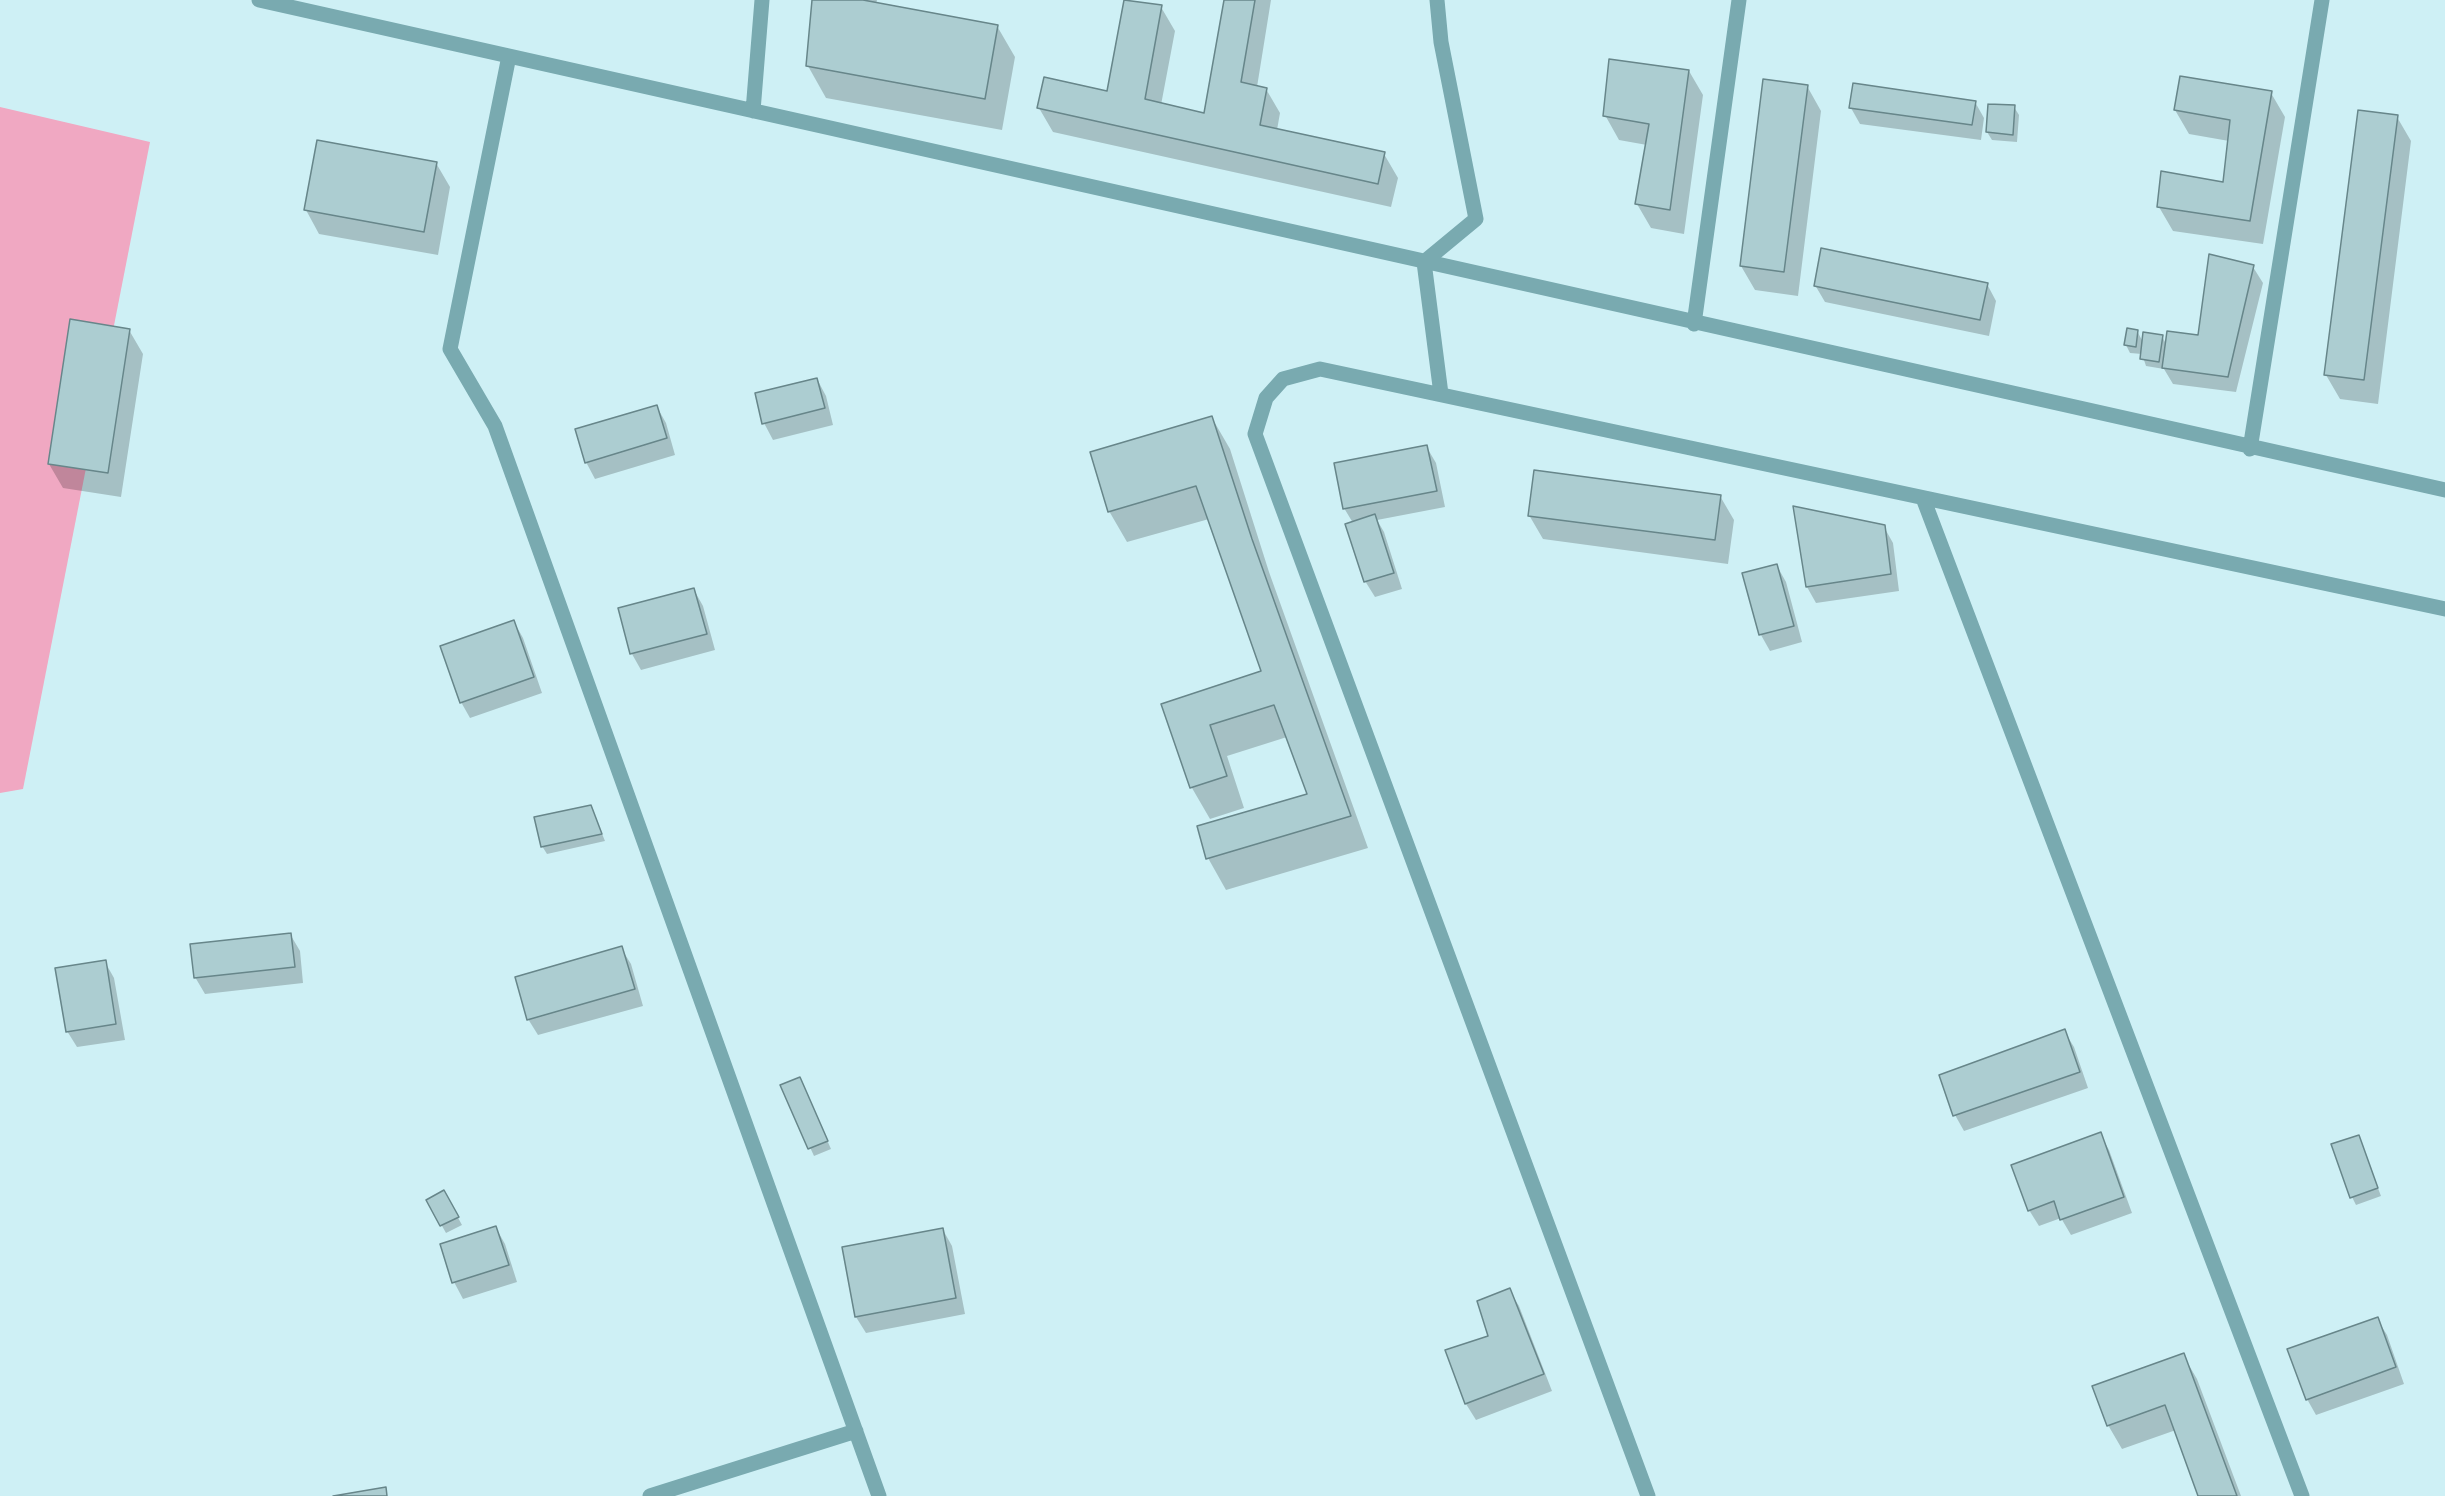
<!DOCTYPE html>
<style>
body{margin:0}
canvas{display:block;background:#cef0f5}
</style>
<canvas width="2445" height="1496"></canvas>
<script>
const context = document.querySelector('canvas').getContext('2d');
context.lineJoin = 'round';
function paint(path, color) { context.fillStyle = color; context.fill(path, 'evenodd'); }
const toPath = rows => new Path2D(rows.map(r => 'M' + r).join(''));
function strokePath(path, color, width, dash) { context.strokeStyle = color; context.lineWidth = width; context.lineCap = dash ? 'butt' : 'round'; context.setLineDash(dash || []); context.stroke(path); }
const green = toPath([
 [0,107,150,142,23,789,0,793]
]);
const shadow = toPath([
 [814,0,877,0,876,4,997,26,1015,57,1002,130,826,98,808,66],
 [1126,0,1161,7,1175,31,1161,105,1206,115,1225,0,1271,0,1257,87,1266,89,1280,113,1277,130,1384,154,1398,178,1391,207,1053,132,1039,108,1108,93],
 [1689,71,1703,95,1684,234,1651,228,1637,204,1647,145,1619,140,1605,115],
 [1807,86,1821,111,1798,296,1755,290,1741,266],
 [2271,93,2285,117,2263,244,2173,231,2159,207,2224,183,2229,141,2189,134,2175,110],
 [1975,102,1984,118,1981,140,1860,124,1851,108],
 [2014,107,2019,115,2017,142,1992,140,1987,132],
 [2397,117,2411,141,2378,404,2340,399,2326,375],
 [436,163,450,187,438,255,319,234,306,210],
 [2253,267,2263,283,2236,392,2173,384,2164,369,2146,366,2142,354,2130,353,2126,345,2137,331,2143,342,2162,336,2166,344,2199,337],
 [1987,284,1996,301,1989,336,1825,302,1815,285],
 [129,330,143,354,121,497,63,488,49,464],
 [817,379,826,396,833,425,773,440,764,423],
 [657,407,666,423,675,455,595,479,586,462],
 [1212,418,1230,449,1269,572,1368,848,1226,890,1208,858,1309,795,1287,737,1227,756,1244,808,1210,819,1192,788,1163,705,1263,672,1209,519,1127,542,1109,511],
 [1426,446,1436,463,1445,507,1377,520,1384,532,1402,589,1375,597,1365,581,1353,523,1344,508],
 [1720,496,1734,520,1728,564,1543,539,1529,515],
 [1884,527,1893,543,1899,591,1816,603,1807,587],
 [1777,566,1786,582,1802,642,1770,651,1761,635,1744,574],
 [694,590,703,606,715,650,641,670,632,654,620,609],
 [514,622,523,638,542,693,470,718,461,702],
 [591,807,605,841,547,854,542,846],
 [290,934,300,951,303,983,205,994,195,977],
 [621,948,631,964,643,1006,538,1035,528,1019],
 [105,962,114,978,125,1040,77,1047,67,1031],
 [2064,1031,2074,1047,2088,1088,1964,1131,1955,1115],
 [782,1086,803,1086,831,1149,814,1156],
 [2100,1134,2109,1150,2132,1213,2071,1235,2061,1218,2039,1226,2029,1210],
 [2358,1136,2381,1196,2356,1205,2352,1197],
 [444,1192,462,1225,446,1233,428,1201],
 [496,1228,505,1244,517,1282,463,1299,454,1282],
 [943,1230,952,1246,965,1314,866,1333,856,1317],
 [1509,1290,1519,1306,1552,1391,1476,1420,1466,1404,1447,1351,1490,1337],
 [2377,1319,2387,1335,2404,1384,2316,1415,2307,1399],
 [2183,1355,2197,1379,2241,1496,2200,1496,2176,1430,2122,1449,2108,1425]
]);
const building = toPath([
 [812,0,863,0,998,25,985,99,806,66,812,0],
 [1124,0,1162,5,1145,99,1204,113,1224,0,1255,0,1241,82,1267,88,1260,125,1385,152,1378,184,1037,108,1044,77,1107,91,1124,0],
 [1609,59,1689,70,1670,210,1635,204,1649,124,1603,116,1609,59],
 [2180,76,2272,91,2250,221,2157,207,2161,171,2223,182,2230,120,2174,110,2180,76],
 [1763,79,1808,85,1784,272,1740,266,1763,79],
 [1853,83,1976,101,1972,125,1849,108,1853,83],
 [1988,104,2015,105,2013,135,1986,132,1988,104],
 [2358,110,2398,115,2364,380,2324,375,2358,110],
 [317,140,437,162,424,232,304,210,317,140],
 [1821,248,1988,283,1980,320,1814,286,1821,248],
 [2209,254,2254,265,2228,377,2162,368,2167,331,2198,335,2209,254],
 [70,319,130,329,108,473,48,464,70,319],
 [2127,328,2138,330,2136,347,2124,345,2127,328],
 [2143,332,2163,335,2159,362,2140,359,2143,332],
 [817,378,825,408,762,424,755,393,817,378],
 [657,405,667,438,585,463,575,429,657,405],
 [1212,416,1252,539,1351,816,1206,859,1197,826,1307,794,1274,705,1210,725,1227,776,1190,788,1161,704,1261,671,1196,486,1108,512,1090,452,1212,416],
 [1427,445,1437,491,1343,509,1334,463,1427,445],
 [1534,470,1721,495,1715,540,1528,516,1534,470],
 [1793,506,1885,525,1891,574,1806,587,1793,506],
 [1375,514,1394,573,1364,582,1345,524,1375,514],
 [1777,564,1794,626,1759,635,1742,573,1777,564],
 [694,588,707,634,630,654,618,608,694,588],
 [514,620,534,677,460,703,440,646,514,620],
 [591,805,602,834,541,847,534,817,591,805],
 [291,933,295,967,194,978,190,944,291,933],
 [622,946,635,989,527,1020,515,977,622,946],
 [106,960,116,1024,66,1032,55,968,106,960],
 [2065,1029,2080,1072,1953,1116,1939,1075,2065,1029],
 [800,1077,828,1141,808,1149,780,1085,800,1077],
 [2101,1132,2124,1197,2060,1220,2054,1201,2028,1211,2011,1165,2101,1132],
 [2359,1135,2378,1188,2350,1198,2331,1144,2359,1135],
 [444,1190,459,1217,440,1226,426,1200,444,1190],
 [496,1226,509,1265,452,1283,440,1244,496,1226],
 [943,1228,956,1298,855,1317,842,1247,943,1228],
 [1510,1288,1544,1374,1465,1404,1445,1350,1488,1336,1477,1301,1510,1288],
 [2378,1317,2396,1367,2306,1400,2287,1349,2378,1317],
 [2184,1353,2237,1496,2198,1496,2165,1405,2107,1426,2092,1386,2184,1353],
 [386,1487,387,1496,333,1496,386,1487]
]);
const minor = toPath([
 [259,0,2445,490],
 [1437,0,1441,42,1476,219,1424,262,1441,394],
 [509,56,450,349,495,426,879,1496],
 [753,111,762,0],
 [1694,324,1739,0],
 [2250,449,2322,0],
 [1923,498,2302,1496],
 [650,1496,856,1431],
 [1648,1496,1255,434,1266,398,1283,379,1320,369,2445,609]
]);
paint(green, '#f0a8c2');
paint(shadow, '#0003');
paint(building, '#accdd1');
strokePath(building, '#67868a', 1.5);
strokePath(minor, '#79aab0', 15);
</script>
